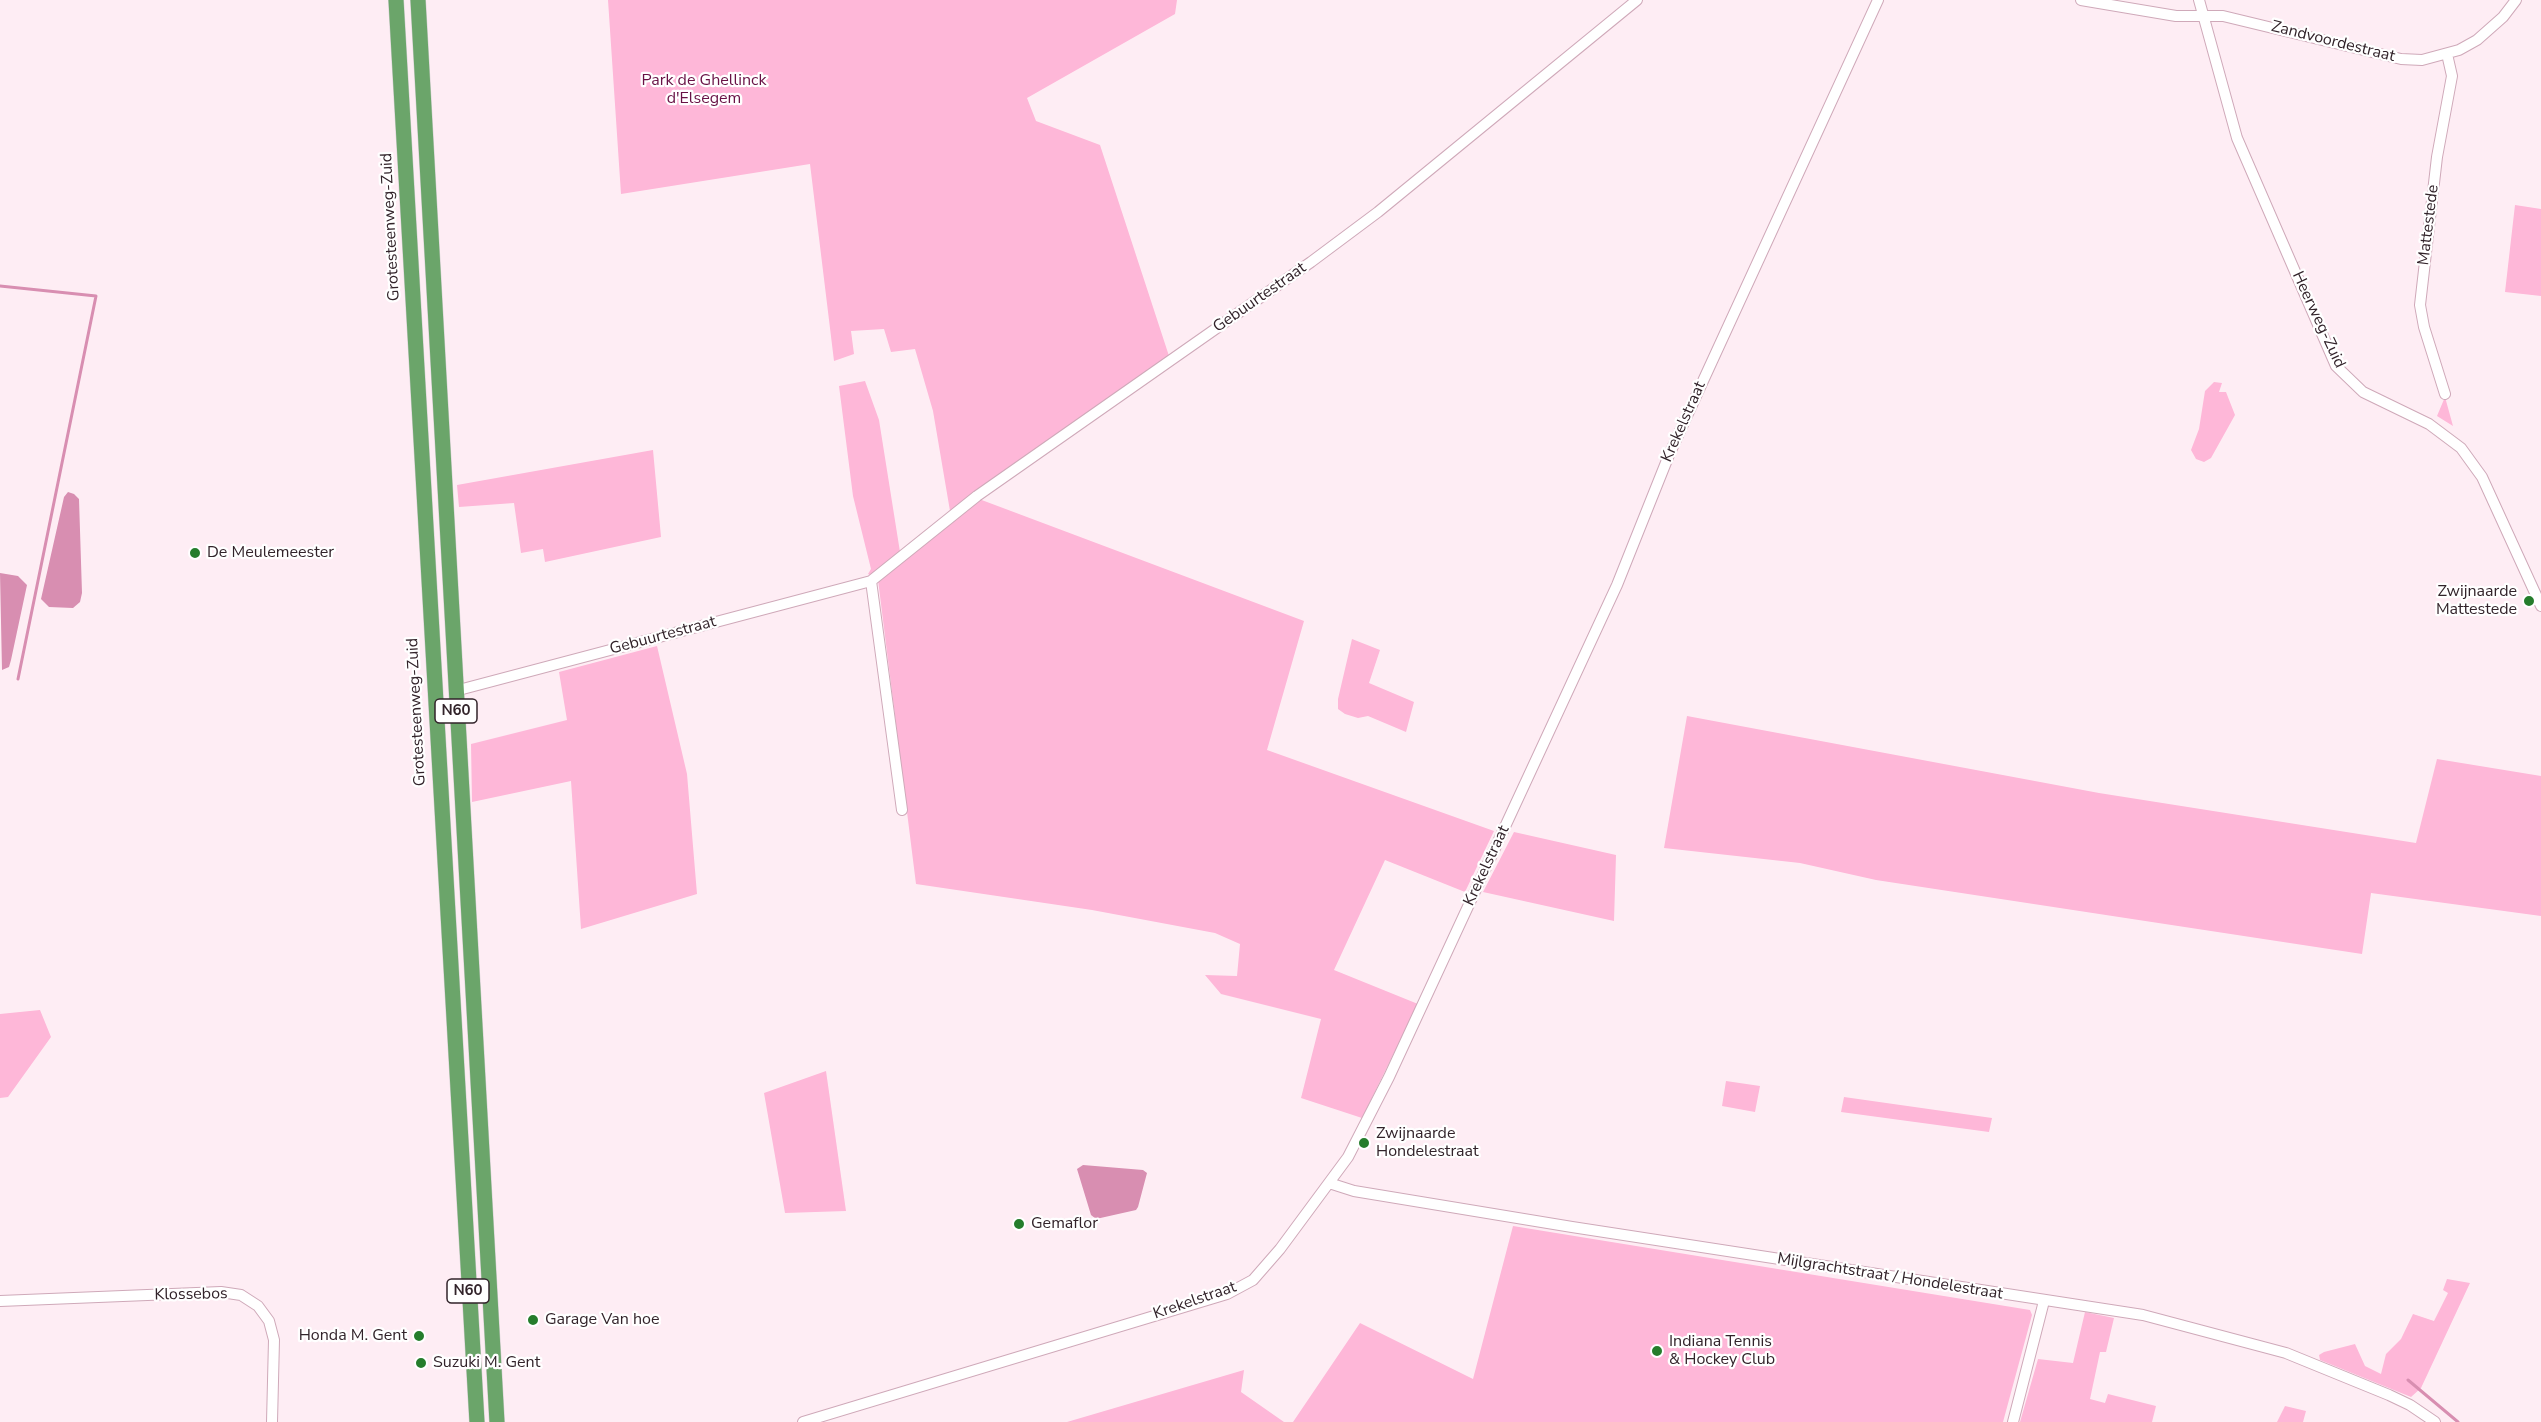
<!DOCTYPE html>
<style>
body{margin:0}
canvas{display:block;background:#feedf4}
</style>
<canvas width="2541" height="1422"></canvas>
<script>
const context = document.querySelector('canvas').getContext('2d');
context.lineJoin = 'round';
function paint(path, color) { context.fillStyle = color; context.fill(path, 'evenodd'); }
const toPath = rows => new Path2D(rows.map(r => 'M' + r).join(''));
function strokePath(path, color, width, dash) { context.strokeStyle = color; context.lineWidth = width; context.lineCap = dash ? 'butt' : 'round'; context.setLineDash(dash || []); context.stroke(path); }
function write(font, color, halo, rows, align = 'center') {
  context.font = font + ' "Nunito Sans",sans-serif'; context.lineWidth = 4.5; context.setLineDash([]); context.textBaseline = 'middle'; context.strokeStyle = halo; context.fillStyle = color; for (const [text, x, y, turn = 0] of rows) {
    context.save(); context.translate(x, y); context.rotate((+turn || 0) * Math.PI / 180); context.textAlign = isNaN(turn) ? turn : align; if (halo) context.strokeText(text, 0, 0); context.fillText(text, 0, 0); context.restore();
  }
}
const green = toPath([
 [608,0,1177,0,1175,14,1027,98,1036,121,1100,145,1169,356,950,511,933,411,915,349,891,352,884,329,851,331,854,354,834,361,810,164,621,194],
 [2515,205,2541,209,2541,296,2505,292],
 [865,381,879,420,900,552,870,575,868,574,871,569,853,496,839,386],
 [2214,382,2222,383,2219,392,2226,392,2235,415,2211,458,2204,462,2196,459,2191,450,2199,429,2205,391],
 [2445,397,2453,426,2437,416],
 [653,450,661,537,545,562,543,549,521,553,514,503,459,507,457,485],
 [979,499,1304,621,1267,750,1494,831,1465,892,1385,860,1334,970,1418,1004,1362,1118,1301,1098,1321,1019,1221,994,1205,975,1237,976,1240,944,1215,933,1092,910,916,884,878,580],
 [1352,639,1380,650,1369,683,1414,702,1406,732,1368,716,1358,718,1345,714,1338,709,1338,699],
 [657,646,687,774,697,894,581,929,571,781,472,802,471,744,567,720,559,672],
 [1687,716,2099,793,2416,843,2437,759,2541,776,2541,916,2371,893,2362,954,1876,880,1800,863,1664,848],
 [1514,832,1616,855,1614,921,1483,892],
 [40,1010,51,1037,8,1097,0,1098,0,1014],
 [826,1071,846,1211,785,1213,764,1093],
 [1726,1081,1760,1086,1755,1112,1722,1106],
 [1844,1097,1992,1118,1989,1132,1841,1112],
 [1513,1226,2030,1310,2032,1315,2003,1422,1293,1422,1360,1323,1473,1379],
 [2447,1279,2470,1283,2421,1388,2411,1397,2320,1360,2319,1355,2324,1352,2355,1344,2365,1366,2381,1374,2386,1354,2401,1339,2413,1314,2434,1321,2448,1293,2443,1290],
 [2085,1312,2114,1318,2106,1352,2100,1352,2090,1399,2105,1403,2108,1394,2156,1406,2152,1422,2020,1422,2038,1359,2073,1363],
 [1244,1370,1241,1392,1284,1422,1067,1422],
 [2285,1406,2306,1411,2303,1422,2277,1422]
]);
const water = toPath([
 [68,492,74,494,79,499,82,593,80,602,73,608,49,607,41,599,64,497],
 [0,573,18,576,27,585,11,660,9,667,2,670],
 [1083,1165,1143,1170,1147,1173,1138,1207,1136,1210,1096,1219,1091,1215,1077,1169]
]);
const stream = toPath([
 [0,286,96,296,18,679],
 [2408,1380,2458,1422]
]);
const minor = toPath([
 [2081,0,2176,16,2223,16,2401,59,2422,60,2459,50,2477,40,2503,17,2516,0],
 [2199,0,2237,138,2336,366,2363,392,2429,424,2461,448,2482,477,2541,606],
 [2445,394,2424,327,2420,305,2437,157,2452,76,2447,54],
 [871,581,902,810],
 [455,691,871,581,977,496,1311,262,1378,212,1637,0],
 [1329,1183,1354,1191,1572,1227,2143,1315,2286,1353,2389,1395,2410,1405,2435,1422],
 [0,1301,221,1292,241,1295,258,1306,269,1321,274,1340,272,1422],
 [803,1422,1227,1294,1253,1280,1280,1249,1348,1157,1389,1077,1617,585,1669,455,1878,0],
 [2013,1422,2044,1301]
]);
const highway = toPath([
 [396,0,477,1422],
 [418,0,497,1422]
]);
const markers = [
 [195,553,6,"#257d2c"],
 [2529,601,6,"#257d2c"],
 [1364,1143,6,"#257d2c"],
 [1019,1224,6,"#257d2c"],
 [533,1320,6,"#257d2c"],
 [419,1336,6,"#257d2c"],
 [1657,1351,6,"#257d2c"],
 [421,1363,6,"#257d2c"]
];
const shields = [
 [456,711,42],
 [468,1291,42]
];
const shieldNames = [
 ["N60",456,711],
 ["N60",468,1291]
];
const streetNames = [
 ["Zandvoordestraat",2333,42,14],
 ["Mattestede",2429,225,-83],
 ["Grotesteenweg-Zuid",391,227,-93],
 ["Gebuurtestraat",1260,298,-35],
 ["Heerweg-Zuid",2318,320,65],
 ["Krekelstraat",1684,422,-66],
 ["Gebuurtestraat",663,636,-15],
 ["Grotesteenweg-Zuid",417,712,-93],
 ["Krekelstraat",1487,866,-65],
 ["Mijlgrachtstraat / Hondelestraat",1890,1277,9],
 ["Klossebos",191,1295,-1],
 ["Krekelstraat",1195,1301,-19]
];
const parkNames = [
 ["Park de Ghellinck",704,81],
 ["d'Elsegem",704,99]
];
const poiNames = [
 ["De Meulemeester",207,553],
 ["Zwijnaarde",2517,592,"right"],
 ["Mattestede",2517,610,"right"],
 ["Zwijnaarde",1376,1134],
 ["Hondelestraat",1376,1152],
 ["Gemaflor",1031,1224],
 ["Garage Van hoe",545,1320],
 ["Honda M. Gent",407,1336,"right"],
 ["Indiana Tennis",1669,1342],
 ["& Hockey Club",1669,1360],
 ["Suzuki M. Gent",433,1363]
];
paint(green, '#feb7d8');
paint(water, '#d88eb1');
strokePath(stream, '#d88eb1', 3);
strokePath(minor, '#cfa9b9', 12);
strokePath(highway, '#d2cfd0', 16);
strokePath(minor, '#fff', 10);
strokePath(highway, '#6ba56a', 15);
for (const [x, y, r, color] of markers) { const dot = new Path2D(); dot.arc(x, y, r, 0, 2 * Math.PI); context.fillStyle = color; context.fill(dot); strokePath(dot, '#fff', 2); }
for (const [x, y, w] of shields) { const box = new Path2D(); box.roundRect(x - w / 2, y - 12, w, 24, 4.5); context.fillStyle = '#fff'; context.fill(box); strokePath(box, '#32232a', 1.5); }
write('bold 15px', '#32232a', null, shieldNames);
write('16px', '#32232a', '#fff', streetNames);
write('16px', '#681145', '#fff', parkNames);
write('16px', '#32232a', '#fff', poiNames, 'left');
</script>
